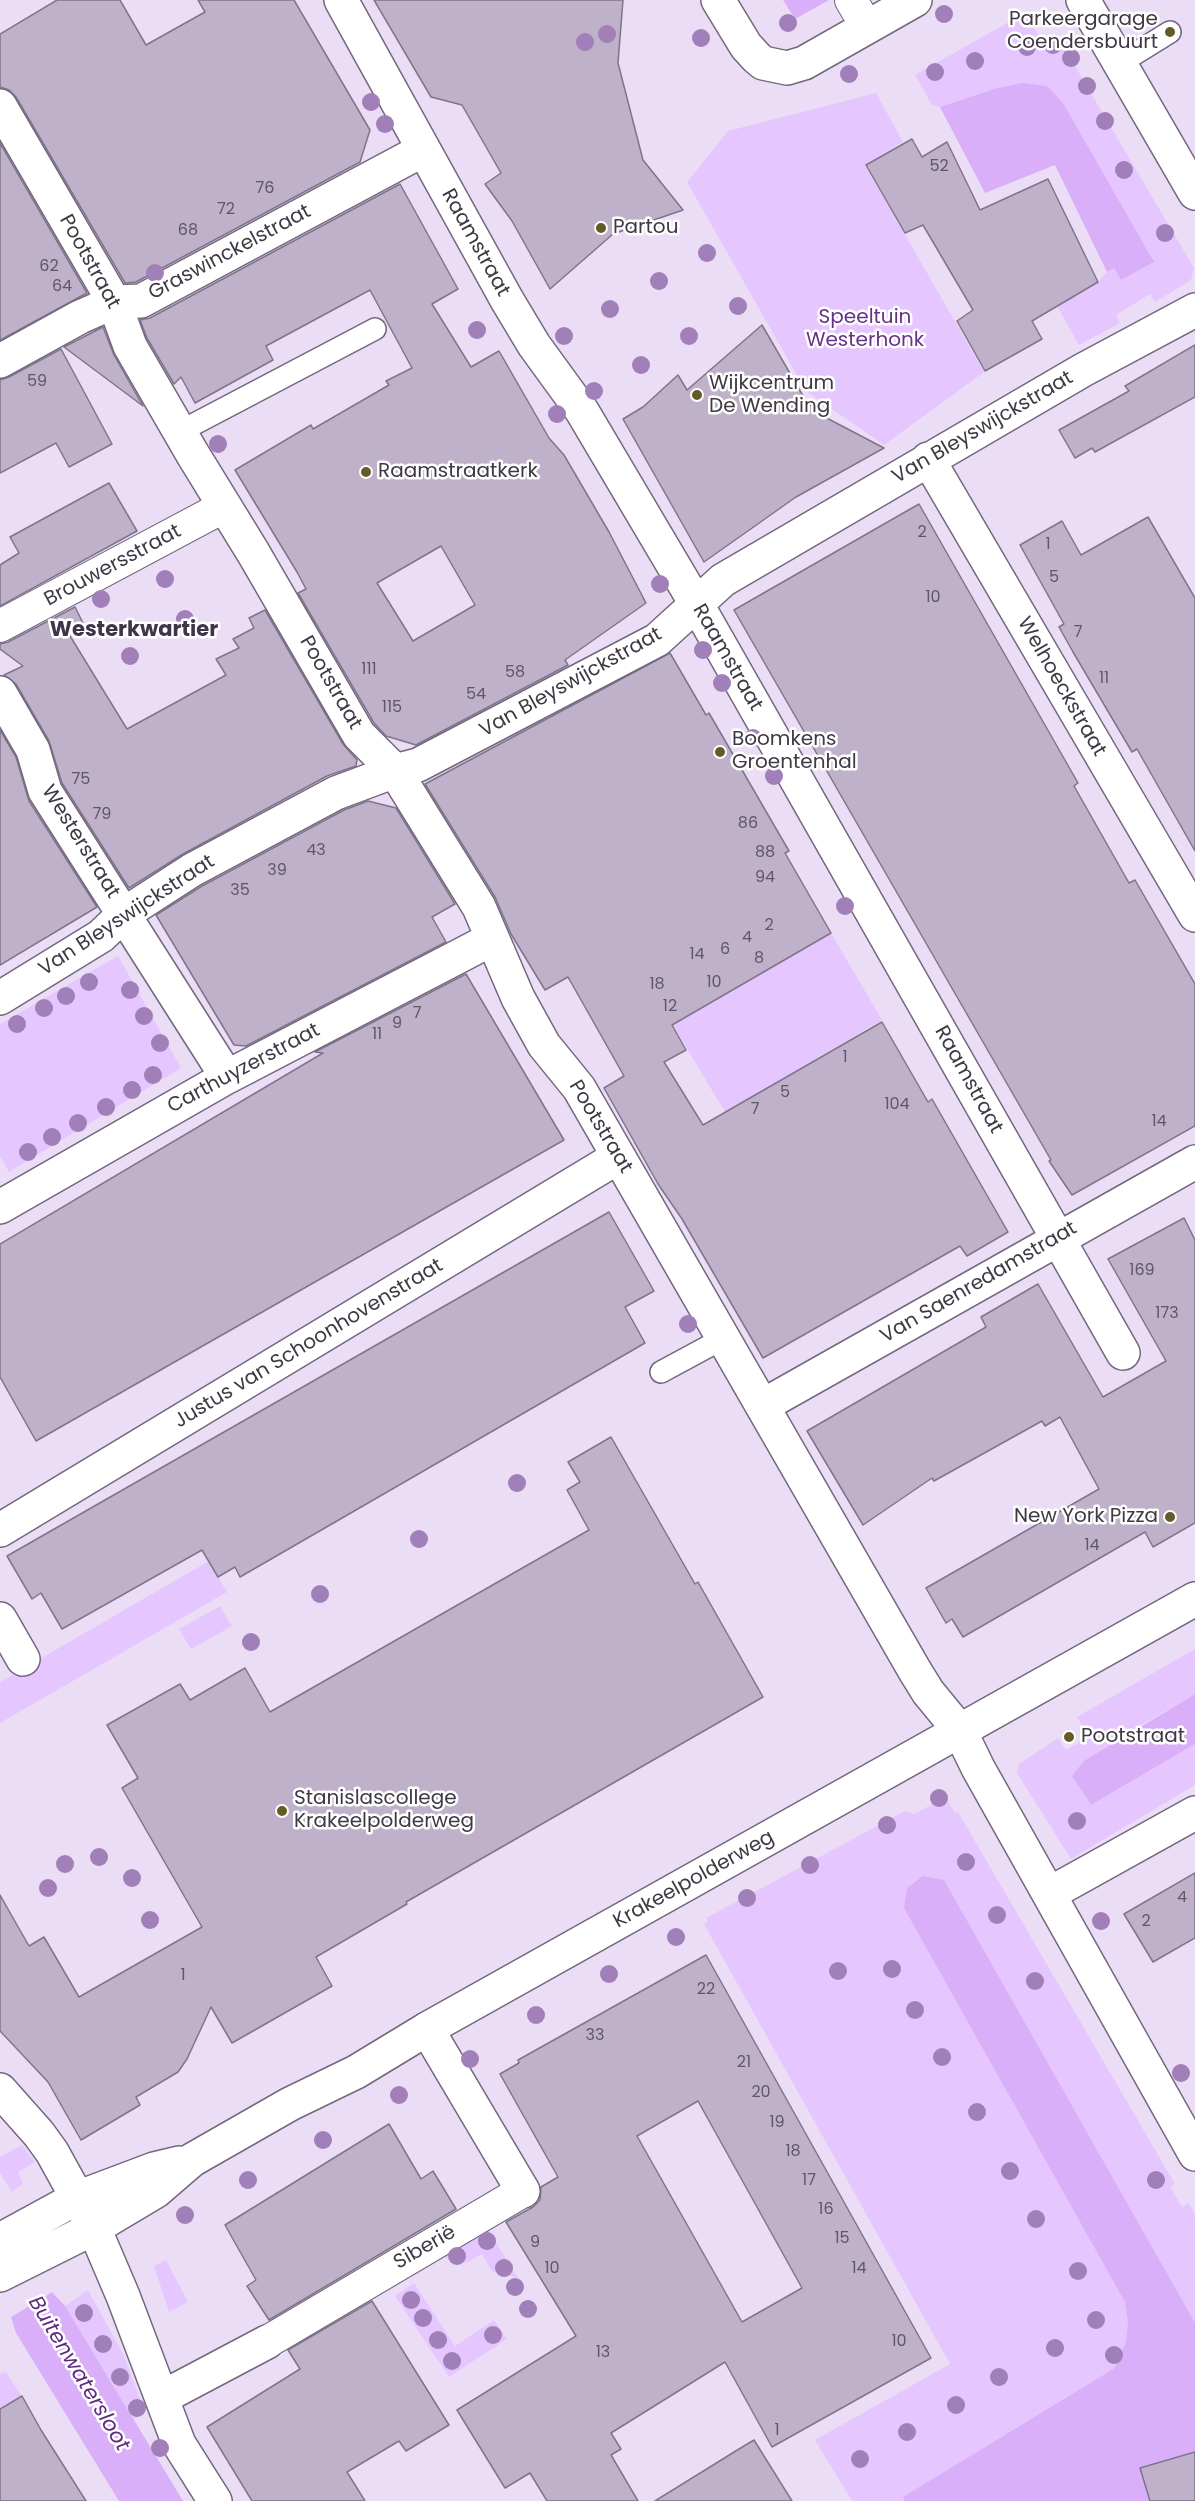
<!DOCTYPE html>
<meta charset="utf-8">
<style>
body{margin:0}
canvas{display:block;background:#ebddf6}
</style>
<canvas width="1195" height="2501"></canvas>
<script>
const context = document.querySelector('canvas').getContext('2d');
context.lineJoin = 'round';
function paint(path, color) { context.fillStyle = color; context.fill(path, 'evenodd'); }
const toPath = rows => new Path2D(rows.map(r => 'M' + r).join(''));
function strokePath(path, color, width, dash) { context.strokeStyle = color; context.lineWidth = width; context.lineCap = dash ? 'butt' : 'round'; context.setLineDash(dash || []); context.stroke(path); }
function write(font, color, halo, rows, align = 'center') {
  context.font = font + ' Poppins,sans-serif'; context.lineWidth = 5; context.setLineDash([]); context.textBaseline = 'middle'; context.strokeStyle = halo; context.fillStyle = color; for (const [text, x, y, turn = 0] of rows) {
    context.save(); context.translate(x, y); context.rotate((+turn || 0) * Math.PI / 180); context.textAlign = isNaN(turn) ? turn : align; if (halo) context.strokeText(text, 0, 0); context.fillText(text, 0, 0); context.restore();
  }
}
const green = toPath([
 [1025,13,1042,41,1056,34,1194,268,1191,280,1155,302,1150,294,1116,315,1120,323,1079,345,1057,306,1098,282,1107,272,1114,268,1121,280,1022,83,997,88,940,107,932,105,915,75],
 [876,93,903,142,865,165,984,372,884,445,806,391,687,182,728,131],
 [831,933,882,1020,725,1112,673,1025],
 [118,956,181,1068,9,1172,0,1156,0,1024],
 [209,1561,227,1592,0,1723,0,1682],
 [220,1606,232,1626,191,1649,179,1629],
 [1195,1649,1195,1694,1127,1733,1072,1776,1091,1805,1195,1744,1195,1785,1071,1859,1017,1773,1019,1764,1058,1738,1066,1750,1089,1737,1077,1717],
 [946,1797,955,1813,958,1812,1175,2184,1170,2187,1182,2207,1189,2203,1195,2214,1195,2442,1145,2501,852,2501,815,2440,950,2364,704,1924,708,1922,706,1918,905,1811,914,1814],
 [22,2145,35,2162,18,2172,23,2183,12,2192,0,2173,0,2157],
 [488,2230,518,2278,492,2271,482,2254,466,2263,444,2257],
 [166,2260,188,2302,169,2312,154,2266],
 [414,2283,455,2346,494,2320,507,2339,449,2377,395,2296],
 [88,2290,124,2356,145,2412,134,2419,65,2306],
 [6,2372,22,2397,0,2409,0,2374]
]);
const water = toPath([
 [783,0,829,0,795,19],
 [1022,83,1047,86,1063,103,1154,262,1121,280,1114,268,1107,272,1055,165,985,193,940,107,997,88],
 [1195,1694,1195,1744,1091,1805,1072,1776,1084,1761],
 [923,1876,944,1880,1195,2323,1195,2460,1156,2501,905,2501,903,2497,1115,2368,1126,2342,1128,2322,1125,2302,904,1908,907,1888],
 [52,2292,65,2306,183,2501,119,2501,16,2333,11,2317]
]);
const pier = toPath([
 [0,2214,52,2292,11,2317,0,2296]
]);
const building = toPath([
 [57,0,120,0,146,45,205,12,198,0,294,0,370,130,360,162,136,282,125,283,16,97,9,90,0,87,0,34,57,0],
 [374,0,623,0,618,63,643,160,683,210,613,234,550,289,512,221,485,184,501,173,462,105,431,97,374,0],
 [912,139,922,157,947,142,980,210,1048,179,1098,282,1032,321,1042,339,985,371,957,321,973,310,923,225,905,233,866,165,912,139],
 [0,143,87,293,0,340,0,143],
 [400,184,458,289,432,304,471,367,499,351,549,438,564,455,609,532,646,603,565,660,568,665,416,745,386,736,374,723,298,593,306,589,297,572,235,470,311,425,313,429,389,385,386,381,412,368,370,290,266,346,273,360,195,403,181,377,174,384,147,338,140,320,150,318,400,184],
 [441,546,475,605,413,641,377,583,441,546],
 [762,325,806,401,819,414,884,448,796,497,704,562,623,419,643,407,678,375,687,390,762,325],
 [103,327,114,355,143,406,64,347,103,327],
 [1195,345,1195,397,1095,452,1092,448,1075,458,1059,430,1129,391,1125,386,1195,345],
 [61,349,112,444,69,467,56,443,0,473,0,380,9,377,61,349],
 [109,483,137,531,0,606,0,565,19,553,10,537,109,483],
 [919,504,1078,783,1074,786,1129,883,1135,880,1195,984,1195,1126,1072,1195,1049,1161,1051,1160,734,610,919,504],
 [1148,517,1195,598,1195,851,1137,749,1132,752,1073,652,1059,627,1064,624,1020,545,1062,521,1081,555,1148,517],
 [75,607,83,623,67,631,127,729,226,675,216,659,239,648,233,639,254,628,249,618,265,610,343,744,357,760,356,766,327,776,183,854,129,888,62,783,49,741,16,684,4,675,23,666,0,649,0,644,8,642,75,607],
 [670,653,706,715,709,713,789,851,785,853,831,933,672,1025,686,1050,664,1062,703,1125,882,1022,928,1102,932,1099,1008,1232,967,1256,960,1246,763,1358,682,1219,658,1184,604,1088,624,1076,568,977,545,990,511,934,495,897,425,784,670,653],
 [0,730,16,757,29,801,97,907,0,965,0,730],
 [368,801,396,808,455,904,432,917,446,942,246,1046,234,1045,156,915,202,886,344,810,368,801],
 [466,974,564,1140,36,1441,0,1377,0,1244,323,1053,315,1052,466,974],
 [609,1212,654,1291,625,1307,645,1343,240,1577,235,1567,218,1577,202,1550,62,1629,41,1593,32,1599,7,1556,609,1212],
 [1184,1218,1195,1240,1195,1523,1153,1547,1145,1532,963,1637,952,1619,946,1623,926,1588,1099,1489,1060,1417,1045,1426,1042,1421,934,1481,932,1478,863,1525,807,1431,986,1327,981,1317,1038,1284,1103,1397,1166,1361,1108,1259,1184,1218],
 [611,1437,695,1584,698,1582,763,1697,406,1902,407,1904,316,1957,332,1986,232,2043,211,2007,187,2059,178,2072,136,2097,140,2105,81,2140,48,2082,0,2031,0,1895,29,1946,44,1937,79,1997,202,1927,122,1788,138,1778,107,1725,180,1684,190,1700,245,1668,270,1712,589,1530,567,1490,580,1482,568,1462,611,1437],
 [1195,1873,1195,1938,1153,1962,1124,1914,1195,1873],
 [706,1955,931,2358,772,2447,725,2362,611,2433,621,2449,611,2455,638,2501,547,2501,530,2473,505,2488,457,2410,576,2336,506,2222,533,2207,540,2200,541,2187,558,2177,500,2074,519,2063,518,2060,706,1955],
 [698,2101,802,2288,742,2322,637,2136,698,2101],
 [389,2124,421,2179,433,2171,456,2209,269,2320,247,2286,256,2280,225,2225,389,2124],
 [372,2301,449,2425,406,2451,399,2441,347,2472,365,2501,252,2501,207,2427,300,2369,288,2350,372,2301],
 [22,2396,41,2430,86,2501,0,2501,0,2409,22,2396],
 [754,2440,792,2501,655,2501,739,2449,754,2440],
 [1195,2452,1195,2501,1150,2501,1140,2468,1195,2452]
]);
const service = toPath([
 [1120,63,1170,32],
 [181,431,375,329],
 [661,1372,724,1338]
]);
const pedestrian = toPath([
 [851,0,867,27],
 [0,626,225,506],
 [267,2342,523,2191]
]);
const minor = toPath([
 [341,0,507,300,534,345,582,411,704,617,1123,1353],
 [718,0,746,46,757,58,763,63,787,68,804,63,915,0],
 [1083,0,1195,193],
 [0,106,114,302,130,346,192,453,254,554,359,735,395,771,479,907,518,998,544,1045,579,1088,915,1671,928,1692,960,1731,978,1768,1195,2154],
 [0,361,80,317,114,302,141,301,423,150],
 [928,459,1195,915],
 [0,693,33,750,45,791,227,1077],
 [0,998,101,936,124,914,192,870,336,793,395,771,418,765,657,640,723,580,1083,370,1195,310],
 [0,1207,227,1077,492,939],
 [764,1405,1195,1162],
 [0,1530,618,1157],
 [0,1619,23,1659],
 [1049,1894,1195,1813],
 [427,2029,523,2191],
 [0,2090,39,2134,52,2152,94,2228,123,2296,179,2444,215,2501],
 [163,2397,267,2342]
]);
const tertiary = toPath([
 [0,2240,77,2198,154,2169,179,2163],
 [0,2275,94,2228,156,2191,192,2160,290,2104,356,2072,427,2029,1195,1599]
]);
const trees = [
 [944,14],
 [788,23],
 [607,34],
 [701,38],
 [585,42],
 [1053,45],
 [1027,47],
 [1071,58],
 [975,61],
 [935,72],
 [849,74],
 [1087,86],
 [371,102],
 [1105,121],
 [385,124],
 [1124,170],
 [1165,233],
 [707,253],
 [155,273],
 [659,281],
 [738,306],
 [610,309],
 [477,330],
 [564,336],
 [689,336],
 [641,365],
 [594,391],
 [557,414],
 [218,444],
 [165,579],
 [660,584],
 [101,599],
 [185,619],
 [703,650],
 [130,656],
 [722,683],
 [753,738],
 [774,776],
 [845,906],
 [89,982],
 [130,990],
 [66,996],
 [44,1008],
 [144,1016],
 [17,1024],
 [160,1043],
 [153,1075],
 [132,1090],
 [106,1107],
 [78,1123],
 [52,1137],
 [28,1152],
 [688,1324],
 [517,1483],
 [419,1539],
 [320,1594],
 [251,1642],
 [939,1798],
 [1077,1821],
 [887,1825],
 [99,1857],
 [966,1862],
 [65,1864],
 [810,1865],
 [132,1878],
 [48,1888],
 [747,1898],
 [997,1915],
 [150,1920],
 [1101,1921],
 [676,1937],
 [892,1969],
 [838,1971],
 [609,1974],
 [1035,1981],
 [915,2010],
 [536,2015],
 [942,2057],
 [470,2059],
 [1181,2073],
 [399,2095],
 [977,2112],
 [323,2140],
 [1010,2171],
 [248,2180],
 [1156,2180],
 [185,2215],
 [1036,2219],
 [487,2241],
 [457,2256],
 [504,2268],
 [1078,2271],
 [515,2287],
 [411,2300],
 [528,2309],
 [84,2313],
 [423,2318],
 [1096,2320],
 [493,2335],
 [438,2340],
 [103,2344],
 [1055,2348],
 [1114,2355],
 [452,2361],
 [120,2377],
 [999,2377],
 [956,2405],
 [137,2408],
 [907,2432],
 [160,2448],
 [860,2459]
];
const markers = [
 [1170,32,6,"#645b27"],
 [601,228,6,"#645b27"],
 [697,395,6,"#645b27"],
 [366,472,6,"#645b27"],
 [720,752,6,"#645b27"],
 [1170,1517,6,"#645b27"],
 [1069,1737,6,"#645b27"],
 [282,1811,6,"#645b27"]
];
const numberNames = [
 ["52",939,167],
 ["76",265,189],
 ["72",226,210],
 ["68",188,231],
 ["62",49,267],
 ["64",62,287],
 ["59",37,382],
 ["2",922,533],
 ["1",1048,545],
 ["5",1054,578],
 ["10",933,598],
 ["7",1078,633],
 ["111",369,670],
 ["58",515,673],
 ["11",1104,679],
 ["54",476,695],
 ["115",392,708],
 ["75",81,780],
 ["79",102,815],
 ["86",748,824],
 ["43",316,851],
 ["88",765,853],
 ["39",277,871],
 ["94",765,878],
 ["35",240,891],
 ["2",769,926],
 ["4",747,938],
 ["6",725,950],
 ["14",697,955],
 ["8",759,959],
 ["10",714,983],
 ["18",657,985],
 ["12",670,1007],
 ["7",417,1014],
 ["9",397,1024],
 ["11",377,1035],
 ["1",845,1058],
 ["5",785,1093],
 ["104",897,1105],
 ["7",755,1110],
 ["14",1159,1122],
 ["169",1142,1271],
 ["173",1167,1314],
 ["14",1092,1546],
 ["4",1182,1898],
 ["2",1146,1922],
 ["1",183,1976],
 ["22",706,1990],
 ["33",595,2036],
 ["21",744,2063],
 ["20",761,2093],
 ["19",777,2123],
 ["18",793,2152],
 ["17",809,2181],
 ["16",826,2210],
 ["15",842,2239],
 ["9",535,2243],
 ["10",552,2269],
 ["14",859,2269],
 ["10",899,2342],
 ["13",603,2353],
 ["1",777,2431]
];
const poiNames = [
 ["Parkeergarage",1158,20,"right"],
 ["Coendersbuurt",1158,43,"right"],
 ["Partou",613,228],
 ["Wijkcentrum",709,384],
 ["De Wending",709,407],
 ["Raamstraatkerk",378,472],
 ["Boomkens",732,740],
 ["Groentenhal",732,763],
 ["New York Pizza",1158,1517,"right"],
 ["Pootstraat",1081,1737],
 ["Stanislascollege",294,1799],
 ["Krakeelpolderweg",294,1822]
];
const streetNames = [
 ["Raamstraat",475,243,61],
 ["Graswinckelstraat",230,253,-28],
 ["Pootstraat",89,262,61],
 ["Van Bleyswijckstraat",983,428,-30],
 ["Brouwersstraat",113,566,-28],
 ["Raamstraat",727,658,60],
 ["Pootstraat",330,683,60],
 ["Van Bleyswijckstraat",571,683,-29],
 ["Welhoeckstraat",1061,687,60],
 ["Westerstraat",80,842,58],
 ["Van Bleyswijckstraat",127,916,-33],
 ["Carthuyzerstraat",244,1069,-28],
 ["Raamstraat",968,1080,61],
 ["Pootstraat",600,1127,59],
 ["Van Saenredamstraat",979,1283,-30],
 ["Justus van Schoonhovenstraat",309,1344,-31],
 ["Krakeelpolderweg",694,1880,-29],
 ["Siberië",425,2248,-30]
];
const parkNames = [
 ["Speeltuin",865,318],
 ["Westerhonk",865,341]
];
const neighbourhoodNames = [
 ["Westerkwartier",134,631]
];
const waterNames = [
 ["Buitenwatersloot",78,2374,59]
];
paint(green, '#e5c6fe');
paint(water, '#d9aff9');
paint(pier, '#ebddf6');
paint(building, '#beb1c9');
strokePath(building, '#80748a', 1.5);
strokePath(service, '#73677d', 24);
strokePath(pedestrian, '#73677d', 34);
strokePath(minor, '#73677d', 36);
strokePath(tertiary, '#73677d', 36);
strokePath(service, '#fff', 21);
strokePath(pedestrian, '#fff', 32);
strokePath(minor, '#fff', 33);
strokePath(tertiary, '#fff', 33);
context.fillStyle = '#a17fb8';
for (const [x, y] of trees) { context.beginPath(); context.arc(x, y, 9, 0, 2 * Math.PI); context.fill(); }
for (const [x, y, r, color] of markers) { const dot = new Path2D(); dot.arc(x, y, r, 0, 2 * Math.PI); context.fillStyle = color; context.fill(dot); strokePath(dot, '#fff', 2); }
write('16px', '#5f5764', null, numberNames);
write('20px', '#3f3943', '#fff', poiNames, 'left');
write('20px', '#3f3943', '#fff', streetNames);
write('20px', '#653286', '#fff', parkNames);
write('bold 21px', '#403548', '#fff', neighbourhoodNames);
write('italic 21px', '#5f2b7f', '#fff', waterNames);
</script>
